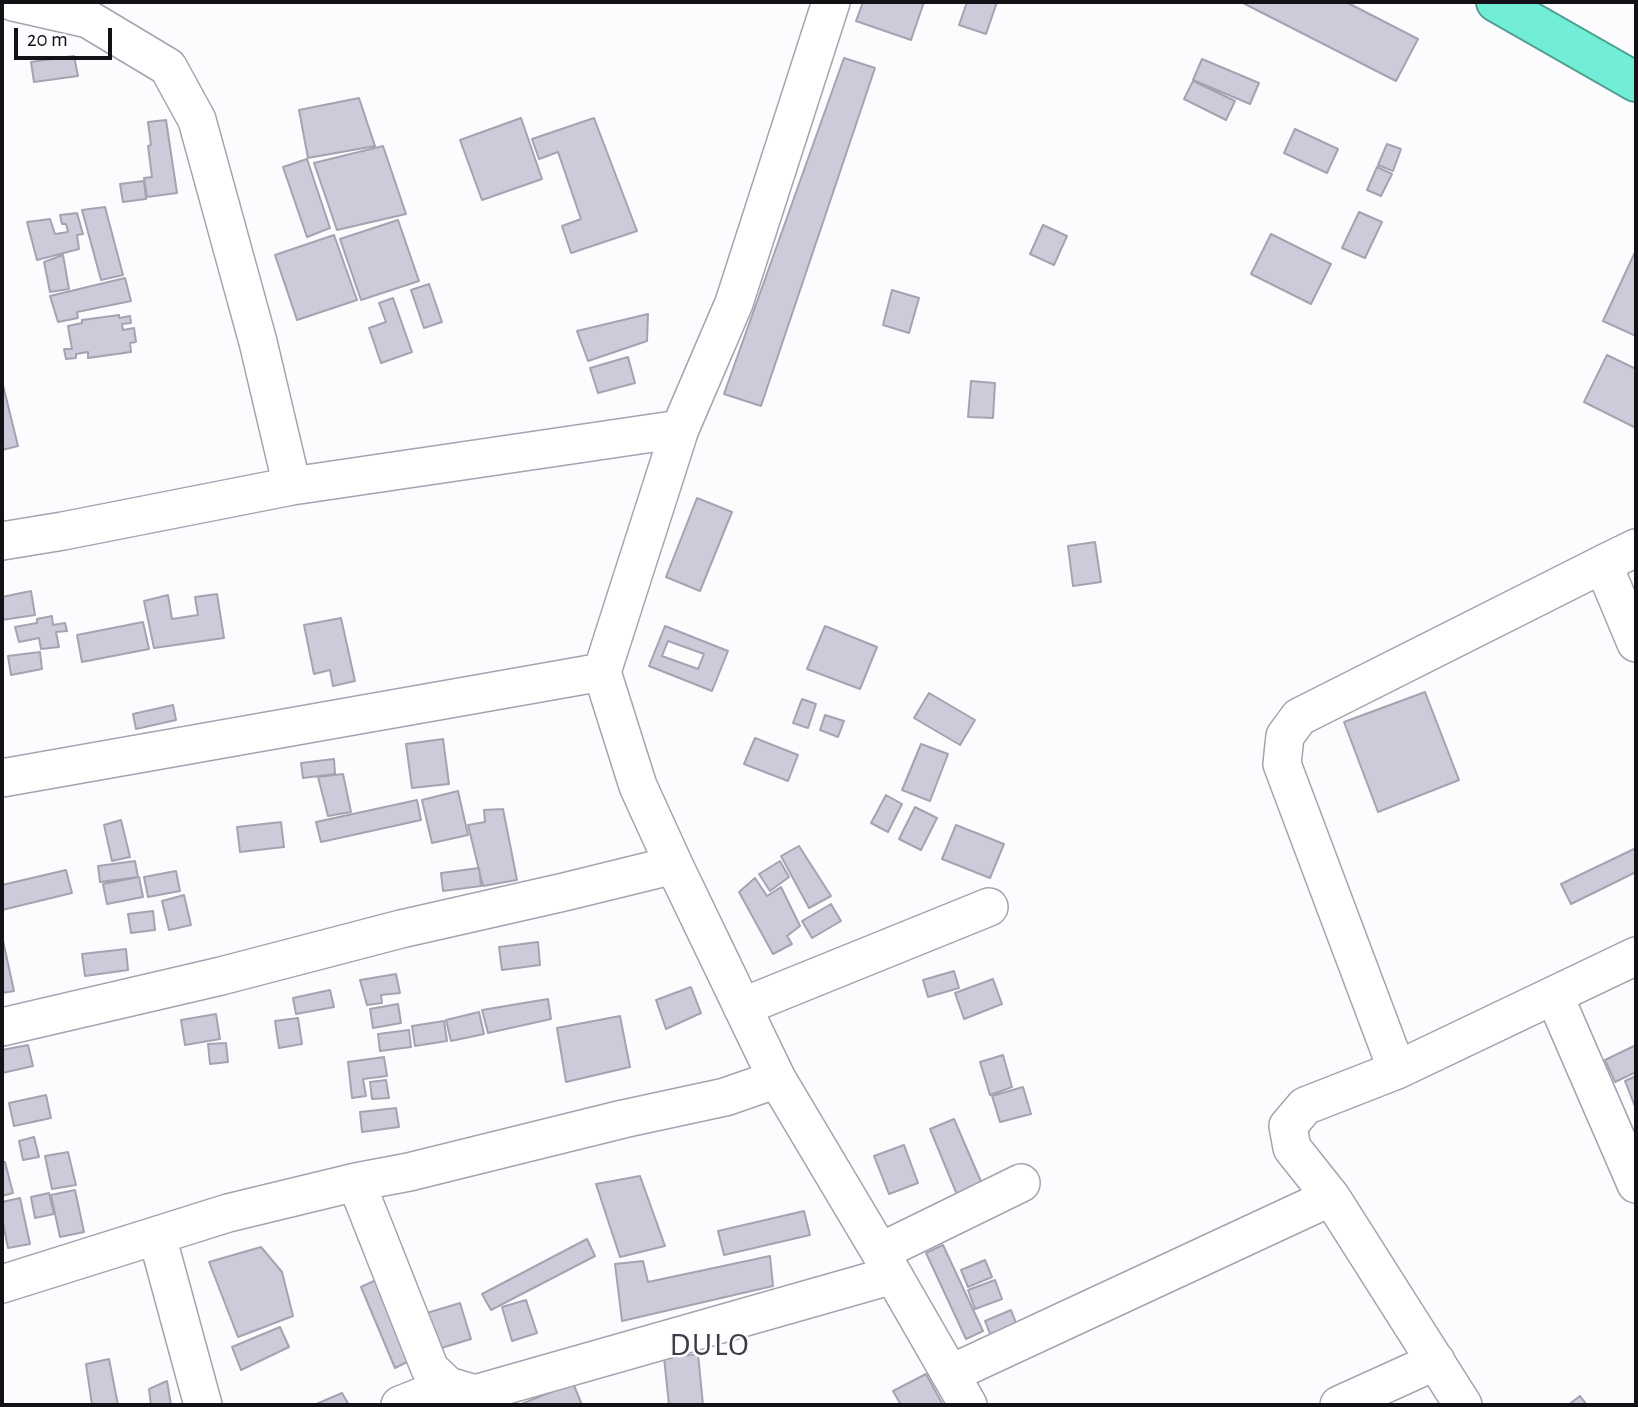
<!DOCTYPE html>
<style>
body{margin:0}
#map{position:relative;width:1638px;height:1407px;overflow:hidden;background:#fcfbfe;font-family:"Alegreya Sans",sans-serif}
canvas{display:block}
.frame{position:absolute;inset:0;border:4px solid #131116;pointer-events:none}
.scale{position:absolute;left:14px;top:28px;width:98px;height:32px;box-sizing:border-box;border:4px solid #131116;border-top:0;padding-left:9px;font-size:21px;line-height:24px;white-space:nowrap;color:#131116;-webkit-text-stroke:5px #fcfbfe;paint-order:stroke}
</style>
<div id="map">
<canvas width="1638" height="1407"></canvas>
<div class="frame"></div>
<div class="scale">20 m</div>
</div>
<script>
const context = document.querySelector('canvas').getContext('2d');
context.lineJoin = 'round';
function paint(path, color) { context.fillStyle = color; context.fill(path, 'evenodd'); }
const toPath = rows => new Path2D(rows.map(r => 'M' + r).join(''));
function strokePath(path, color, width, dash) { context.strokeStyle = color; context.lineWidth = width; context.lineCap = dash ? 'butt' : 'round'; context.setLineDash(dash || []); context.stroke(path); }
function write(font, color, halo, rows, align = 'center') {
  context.font = font + ' "Alegreya Sans",sans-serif'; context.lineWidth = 5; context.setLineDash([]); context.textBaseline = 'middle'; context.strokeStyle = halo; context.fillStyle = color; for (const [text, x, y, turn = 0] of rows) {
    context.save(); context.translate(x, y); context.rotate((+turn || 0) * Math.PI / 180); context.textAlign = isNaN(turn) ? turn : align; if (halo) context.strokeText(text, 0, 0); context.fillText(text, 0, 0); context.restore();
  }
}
const building = toPath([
 [863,2,924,2,911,40,856,21,863,2],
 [967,2,997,2,986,34,959,25,967,2],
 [1241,2,1346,2,1418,39,1396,81,1241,2],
 [74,56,78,76,34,82,31,62,74,56],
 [844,58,875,68,761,406,724,394,844,58],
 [1202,59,1259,83,1250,104,1193,80,1202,59],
 [1193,81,1235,101,1226,120,1184,99,1193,81],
 [359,98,375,146,308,158,299,110,359,98],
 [521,118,542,179,482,200,460,140,521,118],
 [594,118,637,231,571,253,562,226,581,219,558,152,539,159,532,139,594,118],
 [166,120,177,193,147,197,144,178,152,177,148,146,151,145,148,122,166,120],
 [1295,129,1338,149,1327,173,1284,153,1295,129],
 [1387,144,1401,149,1393,171,1378,165,1387,144],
 [383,146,406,214,337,230,314,163,383,146],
 [307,159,330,228,307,237,283,167,307,159],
 [1377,167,1392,174,1381,196,1367,190,1377,167],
 [144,181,146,199,123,202,120,184,144,181],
 [105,207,123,275,101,280,82,210,105,207],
 [1359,212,1382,222,1365,258,1342,248,1359,212],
 [77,213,83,234,77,235,79,249,37,260,27,222,50,219,55,234,68,232,66,224,62,224,60,215,77,213],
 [398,220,419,281,361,300,340,239,398,220],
 [1043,225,1067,236,1054,265,1030,254,1043,225],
 [1271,234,1331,264,1311,304,1251,274,1271,234],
 [334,235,357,300,297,320,275,255,334,235],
 [1636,250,1636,336,1603,321,1636,250],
 [63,255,69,289,50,292,44,262,63,255],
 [125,278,131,301,77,312,78,318,58,322,50,296,125,278],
 [429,284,442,322,424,328,411,290,429,284],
 [892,290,919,298,909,333,883,325,892,290],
 [393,298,412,352,381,363,369,328,386,322,379,303,393,298],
 [648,314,647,341,588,361,577,331,648,314],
 [119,315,119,318,130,316,131,323,122,324,123,330,134,328,136,342,130,343,131,352,88,358,88,352,76,354,76,358,66,359,64,349,72,349,68,326,82,323,82,320,119,315],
 [1607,355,1636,369,1636,428,1584,402,1607,355],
 [628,357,635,383,598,393,590,368,628,357],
 [2,381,18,446,2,450,2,381],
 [971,381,995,383,993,418,968,417,971,381],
 [697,498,732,512,700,591,666,577,697,498],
 [1095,542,1101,582,1073,586,1068,546,1095,542],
 [31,591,35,615,2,620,2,597,31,591],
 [217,594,224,638,154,648,144,601,168,595,172,619,198,615,195,597,217,594],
 [52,616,53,625,65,623,67,631,56,632,59,647,41,649,39,638,19,642,15,627,37,623,37,619,52,616],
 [341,618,355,681,333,686,330,670,314,674,304,625,341,618],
 [143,622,149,649,82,662,77,635,143,622],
 [665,626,728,651,712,691,649,666,665,626],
 [668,641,704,654,698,669,662,656,668,641],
 [825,626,877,647,860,689,807,669,825,626],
 [40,652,42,669,11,675,8,656,40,652],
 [1425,692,1459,780,1378,812,1344,722,1425,692],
 [929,693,975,720,960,745,914,718,929,693],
 [802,699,816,704,808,728,793,723,802,699],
 [173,705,176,720,136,729,133,714,173,705],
 [825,715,844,721,838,737,820,730,825,715],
 [755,738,798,755,788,781,744,764,755,738],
 [443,739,449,784,412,788,406,744,443,739],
 [921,744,948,754,930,801,902,790,921,744],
 [334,759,335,774,303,778,301,763,334,759],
 [343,774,351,812,328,816,318,777,343,774],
 [458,791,468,835,432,843,422,800,458,791],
 [886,795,902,804,888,832,871,823,886,795],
 [417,800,421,820,321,842,316,822,417,800],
 [915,807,937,818,921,850,899,839,915,807],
 [503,809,517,880,483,886,468,825,485,822,484,810,503,809],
 [121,820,130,857,112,861,104,825,121,820],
 [281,822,284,847,240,852,237,827,281,822],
 [956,825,1004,844,990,878,942,859,956,825],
 [799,846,831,896,809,908,781,856,799,846],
 [1636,848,1636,872,1571,904,1561,884,1636,848],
 [135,861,138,877,100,882,98,866,135,861],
 [780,861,789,877,770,891,759,874,780,861],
 [479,868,481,886,443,891,441,873,479,868],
 [66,870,72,893,2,910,2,885,66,870],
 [176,871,180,891,148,897,144,877,176,871],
 [139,877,143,897,107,904,103,884,139,877],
 [755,878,767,896,781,887,800,926,787,936,792,944,773,954,739,892,755,878],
 [184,895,191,925,169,930,162,901,184,895],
 [831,904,841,921,812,938,802,921,831,904],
 [153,911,155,930,131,933,128,914,153,911],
 [2,936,14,991,2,993,2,936],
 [538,942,540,965,502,970,499,947,538,942],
 [126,949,128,970,85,976,82,954,126,949],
 [954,971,959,988,928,997,923,980,954,971],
 [396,974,400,993,381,995,382,1003,367,1005,360,980,396,974],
 [993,979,1002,1004,964,1019,955,993,993,979],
 [691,987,701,1013,666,1029,656,1000,691,987],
 [330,990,334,1007,296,1014,293,998,330,990],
 [548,999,551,1019,488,1033,482,1010,548,999],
 [398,1004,401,1023,373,1028,370,1009,398,1004],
 [479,1012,484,1034,451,1041,446,1020,479,1012],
 [216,1014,220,1039,185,1045,181,1020,216,1014],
 [620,1016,630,1067,566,1082,557,1028,620,1016],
 [298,1018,302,1044,279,1048,275,1021,298,1018],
 [444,1021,447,1041,415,1046,412,1026,444,1021],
 [409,1030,411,1047,380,1051,378,1034,409,1030],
 [226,1043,228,1062,210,1064,208,1044,226,1043],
 [28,1045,33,1066,2,1073,2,1050,28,1045],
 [1636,1045,1636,1072,1615,1082,1605,1060,1636,1045],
 [1003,1055,1012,1087,990,1095,980,1062,1003,1055],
 [384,1057,387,1076,363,1079,366,1096,352,1098,348,1062,384,1057],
 [1636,1076,1636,1109,1625,1081,1636,1076],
 [386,1080,389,1098,372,1099,370,1082,386,1080],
 [1023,1087,1031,1114,1000,1122,992,1096,1023,1087],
 [46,1095,51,1118,14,1126,9,1103,46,1095],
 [396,1108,399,1127,362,1132,360,1112,396,1108],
 [954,1119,983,1186,958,1197,930,1129,954,1119],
 [34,1137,39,1157,23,1160,19,1141,34,1137],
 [904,1145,918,1183,889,1194,874,1156,904,1145],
 [68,1152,76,1185,52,1189,45,1156,68,1152],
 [2,1162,5,1162,13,1193,2,1196,2,1162],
 [640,1176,665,1246,620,1257,596,1184,640,1176],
 [75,1190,84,1232,60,1237,51,1195,75,1190],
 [49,1193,54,1214,35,1218,31,1197,49,1193],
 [20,1198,30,1244,8,1248,2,1218,2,1202,20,1198],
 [804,1211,810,1235,724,1255,718,1231,804,1211],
 [587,1239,595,1256,491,1310,482,1294,587,1239],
 [943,1245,983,1331,966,1339,926,1253,943,1245],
 [261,1247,282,1272,293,1316,238,1337,209,1262,261,1247],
 [770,1256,773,1286,622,1321,615,1264,643,1261,648,1282,770,1256],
 [985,1260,992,1277,968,1287,961,1270,985,1260],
 [376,1280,413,1359,395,1368,361,1287,376,1280],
 [995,1280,1002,1299,975,1309,968,1290,995,1280],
 [526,1300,537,1333,512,1341,502,1307,526,1300],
 [460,1303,471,1339,438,1349,427,1313,460,1303],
 [1011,1310,1018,1328,992,1339,985,1321,1011,1310],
 [280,1327,289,1347,241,1370,232,1347,280,1327],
 [698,1354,703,1405,669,1405,664,1358,698,1354],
 [109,1359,118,1405,92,1405,86,1364,109,1359],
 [926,1374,943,1405,901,1405,893,1391,926,1374],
 [167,1381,171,1405,151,1405,149,1389,167,1381],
 [573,1383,582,1405,519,1405,573,1383],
 [342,1393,349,1405,314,1405,342,1393],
 [1580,1396,1587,1405,1568,1405,1580,1396]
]);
const minor = toPath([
 [13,2,88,19,168,67,197,120,258,342,292,486],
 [831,2,734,303,680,429,602,672,638,786,674,865,777,1079,880,1252,968,1405],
 [2,541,63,531,292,486,680,429],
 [1636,548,1603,564,1636,643],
 [2,778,602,672],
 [1554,995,1636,1184],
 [742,1007,989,907],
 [2,1027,221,976,401,929,564,892,674,865],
 [1397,1070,1282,764,1285,736,1299,717,1603,564],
 [356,1182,430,1369,448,1386,475,1394,893,1275],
 [157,1236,203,1405],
 [880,1252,1021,1183],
 [2,1284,228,1213,356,1182,409,1172,623,1119,725,1097,777,1079],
 [950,1374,1331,1197],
 [400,1405,448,1386],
 [1339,1405,1436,1361],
 [1463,1405,1331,1197,1292,1148,1288,1126,1305,1106,1397,1070,1636,956]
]);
const highway = toPath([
 [1496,2,1636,82]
]);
const quarterNames = [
 ["DULO",710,1345]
];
paint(building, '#cccbd9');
strokePath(building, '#a5a3b1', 2);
strokePath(minor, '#a7a2b0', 40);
strokePath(highway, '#51a193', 42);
strokePath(minor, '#fff', 37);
strokePath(highway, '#73eed6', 38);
context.letterSpacing = '2px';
write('32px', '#3e3b46', '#fcfbfe', quarterNames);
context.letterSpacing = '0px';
</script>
